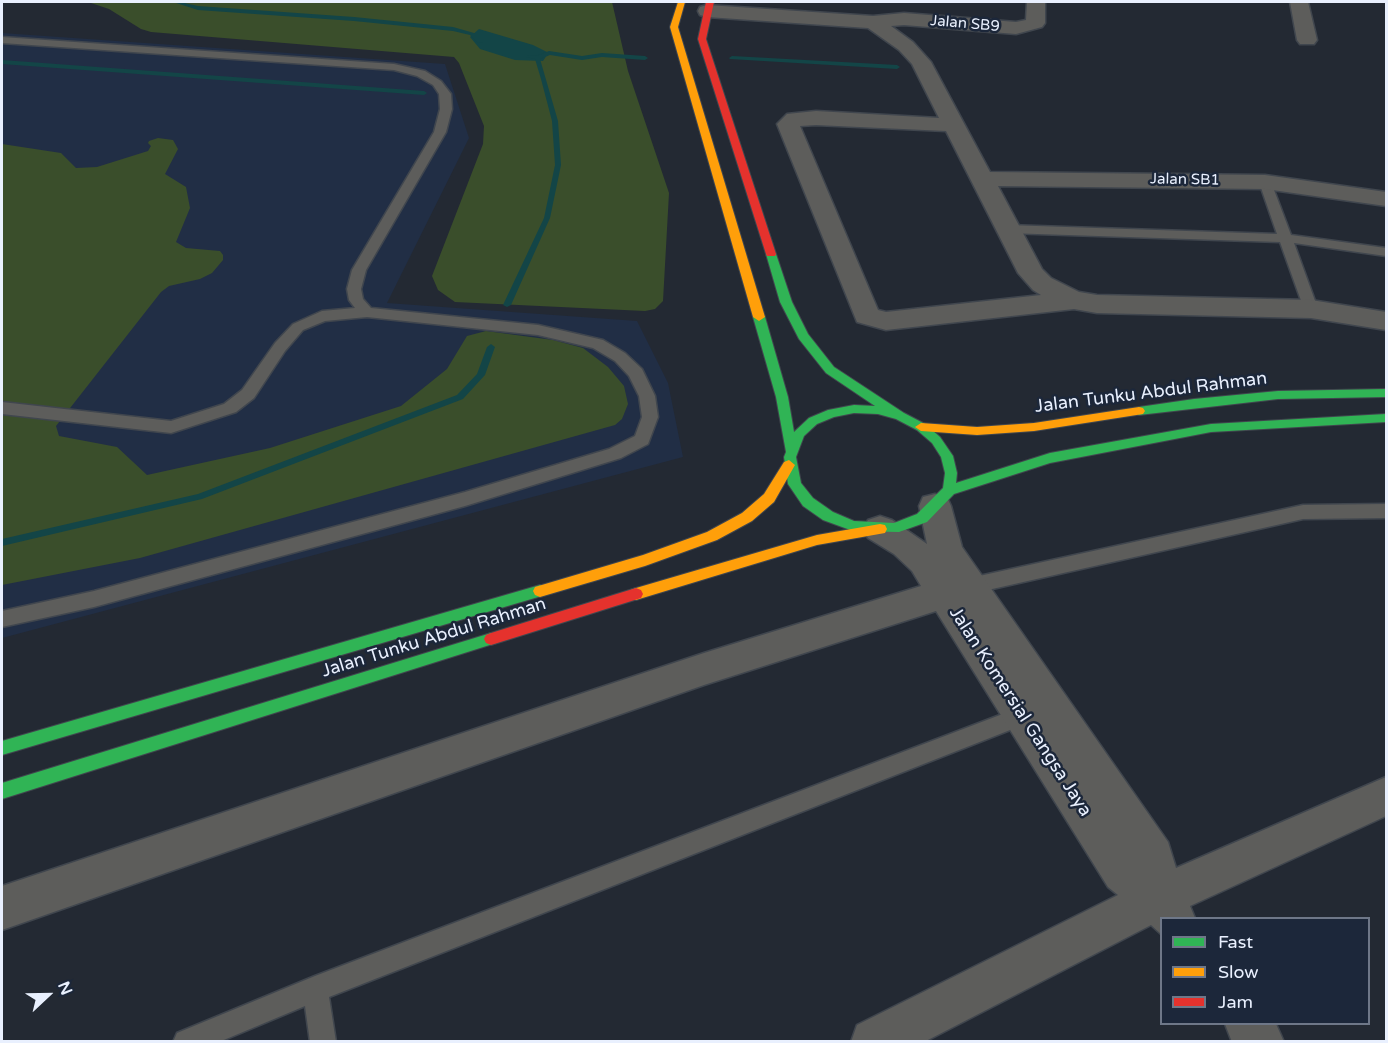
<!DOCTYPE html>
<style>
body{margin:0}
#map{position:relative;width:1388px;height:1043px;overflow:hidden;background:#232933;font-family:"Varela Round",sans-serif}
canvas{display:block}
.frame{position:absolute;inset:0;border:3px solid #e9f0fe;pointer-events:none}
.legend{position:absolute;left:1160px;top:917px;width:210px;height:108px;box-sizing:border-box;background:#1c273a;border:2px solid #6e7788;margin:0;padding:8px 10px;list-style:none;font-size:18px;color:#e9f0fe}
.legend li{display:flex;align-items:center;gap:12px;height:30px}
.legend b{width:30px;border:2px solid #6e7788}
.north{position:absolute;left:18px;top:965px;width:60px;height:60px;-webkit-text-stroke:4px #1c273a;paint-order:stroke;rotate:68deg;font-size:16px;font-weight:700;line-height:24px;text-align:center;color:#e9f0fe}
.north::after{content:'';display:block;margin:auto;width:21px;height:27px;background:#e9f0fe;clip-path:polygon(50% 0,100% 100%,50% 72%,0 100%)}
</style>
<div id="map">
<canvas width="1388" height="1043"></canvas>
<div class="frame"></div>
<ul class="legend">
<li><b style="height:8px;background:#30b455"></b>Fast</li>
<li><b style="height:8px;background:#ff9f0a"></b>Slow</li>
<li><b style="height:8px;background:#e5322d"></b>Jam</li>
</ul>
<div class="north">N</div>
</div>
<script>
const context = document.querySelector('canvas').getContext('2d');
context.lineJoin = 'round';
function paint(path, color) { context.fillStyle = color; context.fill(path, 'evenodd'); }
const toPath = rows => new Path2D(rows.map(r => 'M' + r).join(''));
function strokePath(path, color, width, dash) { context.strokeStyle = color; context.lineWidth = width; context.lineCap = dash ? 'butt' : 'round'; context.setLineDash(dash || []); context.stroke(path); }
function write(font, color, halo, rows, align = 'center') {
  context.font = font + ' "Varela Round",sans-serif'; context.lineWidth = 5; context.setLineDash([]); context.textBaseline = 'middle'; context.strokeStyle = halo; context.fillStyle = color; for (const [text, x, y, turn = 0] of rows) {
    context.save(); context.translate(x, y); context.rotate((+turn || 0) * Math.PI / 180); context.textAlign = isNaN(turn) ? turn : align; if (halo) context.strokeText(text, 0, 0); context.fillText(text, 0, 0); context.restore();
  }
}
const built = toPath([
 [2,33,445,64,469,138,387,303,637,321,668,383,683,457,2,638]
]);
const green = toPath([
 [88,2,612,2,628,71,669,193,663,301,655,309,645,311,455,302,438,290,432,276,483,144,484,126,459,63,454,57,151,32,141,29,109,9],
 [158,138,173,140,178,149,165,174,186,187,190,208,176,242,186,248,220,251,223,255,223,260,212,273,200,279,169,286,161,292,56,426,59,436,117,447,147,475,270,448,401,406,447,369,467,336,486,331,553,340,583,348,608,367,624,386,628,404,622,419,615,425,140,558,2,585,2,144,61,153,76,168,97,167,148,151,151,146,148,143,149,141]
]);
const water = toPath([
 [479,29,533,45,547,52,547,55,543,61,515,60,480,49,470,37]
]);
const stream = toPath([
 [173,2,180,2,198,6,354,17,453,27,474,33,483,42,478,43,470,35,453,31,354,21,198,10,173,2],
 [549,51,582,56,602,53,645,56,648,58,645,60,602,57,582,60,550,55,540,59,558,121,561,165,550,218,511,305,507,307,503,305,544,218,555,165,552,121,541,79,535,59,526,57,529,55,536,56,549,51],
 [732,56,897,65,900,67,897,69,730,59,729,58,732,56],
 [2,60,424,91,427,93,424,95,2,64,2,60],
 [491,344,495,347,485,375,463,399,202,499,2,546,2,539,198,494,457,395,477,374,487,347,491,344]
]);
const lane = toPath([
 [2,37,394,64,425,71,441,81,451,94,452,109,446,132,366,270,361,289,363,299,371,308,538,325,603,340,625,353,642,369,655,396,658,417,648,444,621,458,465,506,94,607,2,627,2,611,94,591,465,492,609,449,635,436,642,417,639,396,629,376,615,361,593,348,538,335,367,317,325,321,303,330,285,351,254,398,236,412,171,433,2,414,2,402,171,421,224,404,242,390,275,343,293,324,322,311,355,308,349,300,347,289,352,270,434,132,440,109,439,94,433,85,417,76,394,70,2,43,2,37],
 [1265,178,1271,182,1291,235,1386,248,1386,256,1294,243,1318,309,1311,314,1304,309,1280,242,1007,233,1000,229,1007,225,1277,234,1259,182,1265,178],
 [1386,504,1386,518,1303,519,970,594,963,591,961,586,963,581,970,578,1303,505,1386,504],
 [1021,707,1028,709,1031,716,1028,723,329,997,336,1042,310,1042,305,1006,219,1042,173,1042,177,1033,315,976,1021,707]
]);
const street = toPath([
 [1027,2,1045,2,1045,23,1042,27,1016,34,904,25,891,26,913,42,931,62,990,172,1265,175,1386,192,1386,206,1265,189,998,186,1042,269,1051,278,1079,292,1097,295,1311,300,1386,312,1386,330,1311,318,1097,313,1074,309,886,330,857,322,777,124,787,114,816,111,939,118,912,64,899,50,868,28,707,17,700,15,698,11,700,7,707,5,873,16,904,13,1016,22,1026,20,1027,2],
 [816,125,946,131,1018,273,1033,290,1041,295,886,312,878,310,800,126,816,125],
 [1290,2,1308,2,1317,40,1314,44,1300,44,1297,40,1290,2],
 [935,494,947,497,951,506,962,547,1168,842,1176,868,1386,777,1386,816,1190,906,1195,918,1162,918,1162,935,1151,925,924,1042,851,1042,857,1025,1118,895,1108,887,936,611,704,685,2,930,2,886,704,653,921,586,912,571,894,554,868,538,863,529,868,520,880,516,892,520,927,544,919,506,923,497,935,494],
 [1225,1024,1276,1024,1284,1042,1232,1042,1225,1024]
]);
const fast = toPath([
 [771,251,776,254,792,302,808,334,834,367,904,413,925,424,940,437,953,456,957,473,956,483,1050,453,1211,424,1386,414,1386,422,1211,432,1050,463,954,494,927,522,899,532,853,531,823,520,803,506,788,484,784,457,786,452,776,397,753,317,755,314,763,314,765,317,788,397,794,432,809,418,828,410,854,405,875,406,826,373,799,339,780,302,766,254,771,251],
 [854,413,878,414,896,419,917,430,932,443,941,457,945,473,943,488,917,514,894,523,854,521,833,512,813,498,801,483,796,457,804,436,817,424,834,417,854,413],
 [1386,389,1386,397,1278,399,1139,415,1133,411,1139,407,1194,399,1278,391,1386,389],
 [540,585,545,587,547,591,545,595,2,755,2,741,540,585],
 [491,633,496,635,498,639,496,643,2,799,2,783,491,633]
]);
const slow = toPath([
 [678,2,685,2,678,27,765,317,759,321,753,317,670,27,678,2],
 [1139,407,1143,408,1145,411,1143,414,1034,431,977,435,921,431,915,427,921,423,977,427,1034,423,1139,407],
 [789,460,795,465,774,502,752,521,717,540,645,566,540,597,535,595,533,591,535,587,643,555,707,532,742,513,764,494,784,462,789,460],
 [880,524,885,525,887,529,885,533,817,545,636,600,631,598,629,594,631,590,636,588,817,535,880,524]
]);
const jam = toPath([
 [706,2,714,2,706,39,776,254,775,256,767,256,766,254,698,39,706,2],
 [636,588,641,590,643,594,641,598,491,645,486,643,484,639,486,635,491,633,636,588]
]);
const farStreetnames = [
 ["Jalan SB9",965,24,5],
 ["Jalan SB1",1185,180,1]
];
const streetNames = [
 ["Jalan Tunku Abdul Rahman",1151,393,-7],
 ["Jalan Tunku Abdul Rahman",434,638,-17],
 ["Jalan Komersial Gangsa Jaya",1020,712,57]
];
paint(built, '#212e45');
paint(green, '#3a4e2b');
paint(water, '#134547');
paint(stream, '#134547');
strokePath(lane, '#40464e', 3);
strokePath(street, '#40464e', 3);
strokePath(fast, '#40464e', 2);
strokePath(slow, '#40464e', 2);
strokePath(jam, '#40464e', 2);
paint(lane, '#5d5d5b');
paint(street, '#5d5d5b');
paint(fast, '#30b455');
paint(slow, '#ff9f0a');
paint(jam, '#e5322d');
write('15px', '#e9f0fe', '#1c273a', farStreetnames);
write('18px', '#e9f0fe', '#1c273a', streetNames);
</script>
